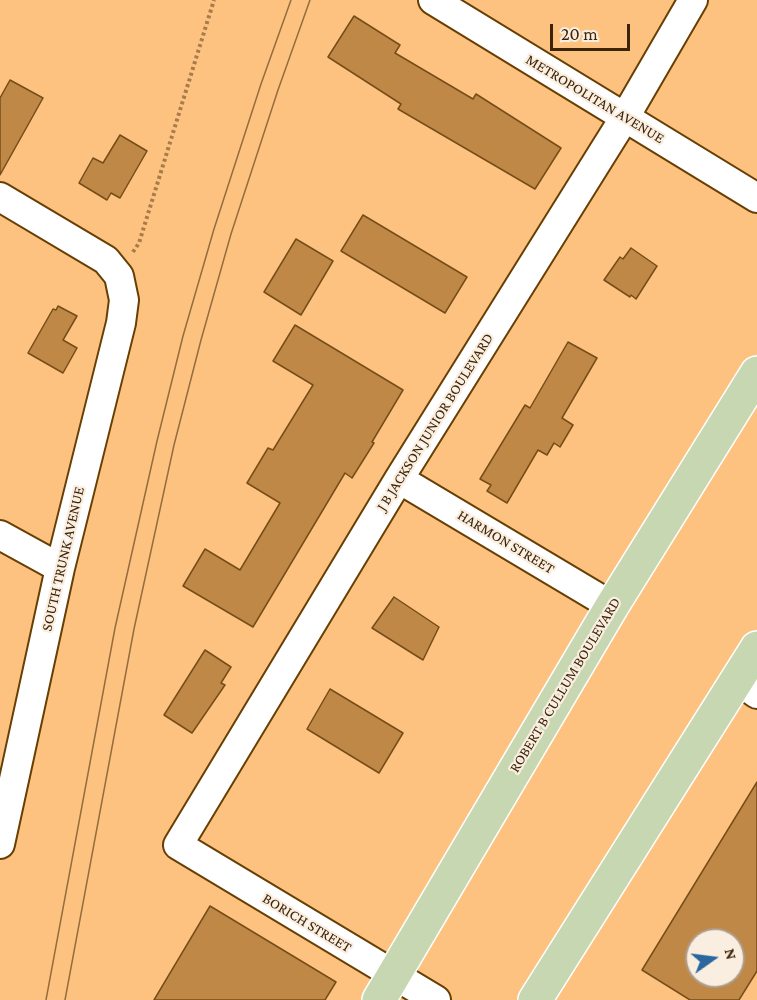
<!DOCTYPE html>
<style>
body{margin:0}
#map{position:relative;width:757px;height:1000px;overflow:hidden;background:#fec280;font-family:"Crimson Pro",serif}
canvas{display:block}
.north{position:absolute;left:685px;top:928px;width:60px;height:60px;box-sizing:border-box;background:#faeee1;border:2px solid #ae9d8a;border-radius:50%;rotate:76deg;font-size:16px;font-weight:700;line-height:24px;text-align:center;color:#3b2407}
.north::after{content:'';display:block;margin:auto;width:21px;height:27px;background:#29679e;clip-path:polygon(50% 0,100% 100%,50% 72%,0 100%)}
.scale{position:absolute;left:550px;top:24px;width:80px;height:27px;box-sizing:border-box;border:3px solid #3b2407;border-top:0;padding-left:8px;font-size:18px;line-height:21px;white-space:nowrap;color:#3b2407;-webkit-text-stroke:4px #faeee1;paint-order:stroke}
</style>
<div id="map">
<canvas width="757" height="1000"></canvas>
<div class="north">N</div>
<div class="scale">20 m</div>
</div>
<script>
const context = document.querySelector('canvas').getContext('2d');
context.lineJoin = 'round';
function paint(path, color) { context.fillStyle = color; context.fill(path, 'evenodd'); }
const toPath = rows => new Path2D(rows.map(r => 'M' + r).join(''));
function strokePath(path, color, width, dash) { context.strokeStyle = color; context.lineWidth = width; context.lineCap = dash ? 'butt' : 'round'; context.setLineDash(dash || []); context.stroke(path); }
function write(font, color, halo, rows, align = 'center') {
  context.font = font + ' "Crimson Pro",serif'; context.lineWidth = 4.5; context.setLineDash([]); context.textBaseline = 'middle'; context.strokeStyle = halo; context.fillStyle = color; for (const [text, x, y, turn = 0] of rows) {
    context.save(); context.translate(x, y); context.rotate((+turn || 0) * Math.PI / 180); context.textAlign = isNaN(turn) ? turn : align; if (halo) context.strokeText(text, 0, 0); context.fillText(text, 0, 0); context.restore();
  }
}
const building = toPath([
 [354,16,400,45,395,53,473,99,476,94,561,148,535,189,398,109,401,104,328,57,354,16],
 [10,80,43,98,0,175,0,98,10,80],
 [120,135,147,151,120,198,111,193,107,200,79,183,93,158,103,163,120,135],
 [363,215,467,277,445,313,341,251,363,215],
 [296,239,333,261,301,315,264,292,296,239],
 [631,248,657,266,636,299,631,295,630,297,604,280,620,257,623,259,631,248],
 [58,306,77,316,63,340,77,348,63,373,28,353,53,309,56,310,58,306],
 [295,325,403,390,372,442,374,443,352,478,345,473,253,627,183,586,205,549,240,570,280,503,247,483,268,448,273,450,313,385,273,361,295,325],
 [568,342,597,358,562,418,573,425,560,447,554,443,547,455,538,450,507,503,487,491,491,485,480,479,525,405,530,408,568,342],
 [394,597,439,627,423,660,372,628,394,597],
 [205,650,231,667,221,683,225,685,192,733,164,715,205,650],
 [330,689,403,733,379,773,307,729,330,689],
 [757,782,757,971,739,1000,690,1000,642,970,757,782],
 [697,940,733,940,733,976,697,976,697,940],
 [210,906,336,982,325,1000,154,1000,210,906]
]);
const path = toPath([
 [133,252,139,243,214,0]
]);
const minor = toPath([
 [433,0,757,198],
 [0,197,106,260,119,276,124,300,121,323,60,568,0,844],
 [399,479,612,606],
 [0,535,60,568],
 [737,680,757,694],
 [436,1000,178,845,399,479,625,117,693,0]
]);
const primary = toPath([
 [379,1000,612,606,757,373],
 [535,1000,757,648]
]);
const tram = toPath([
 [46,1000,115,628,157,441,183,336,214,229,261,84,291,0],
 [65,1000,134,629,174,445,201,340,231,234,278,90,310,0]
]);
const streetNames = [
 ["METROPOLITAN AVENUE",595,99,31],
 ["J B JACKSON JUNIOR BOULEVARD",435,422,-58],
 ["HARMON STREET",506,542,31],
 ["SOUTH TRUNK AVENUE",63,559,-77],
 ["ROBERT B CULLUM BOULEVARD",565,685,-59],
 ["BORICH STREET",307,923,31]
];
paint(building, '#c08846');
strokePath(building, '#764d19', 1.5);
strokePath(minor, '#673f04', 32);
strokePath(primary, '#fff', 36);
strokePath(path, '#a77b4a', 4, [3, 3]);
strokePath(minor, '#fff', 28);
strokePath(primary, '#c6d7b2', 33);
strokePath(tram, '#946c3e', 1.5);
write('15px', '#3b2407', '#faeee1', streetNames);
</script>
